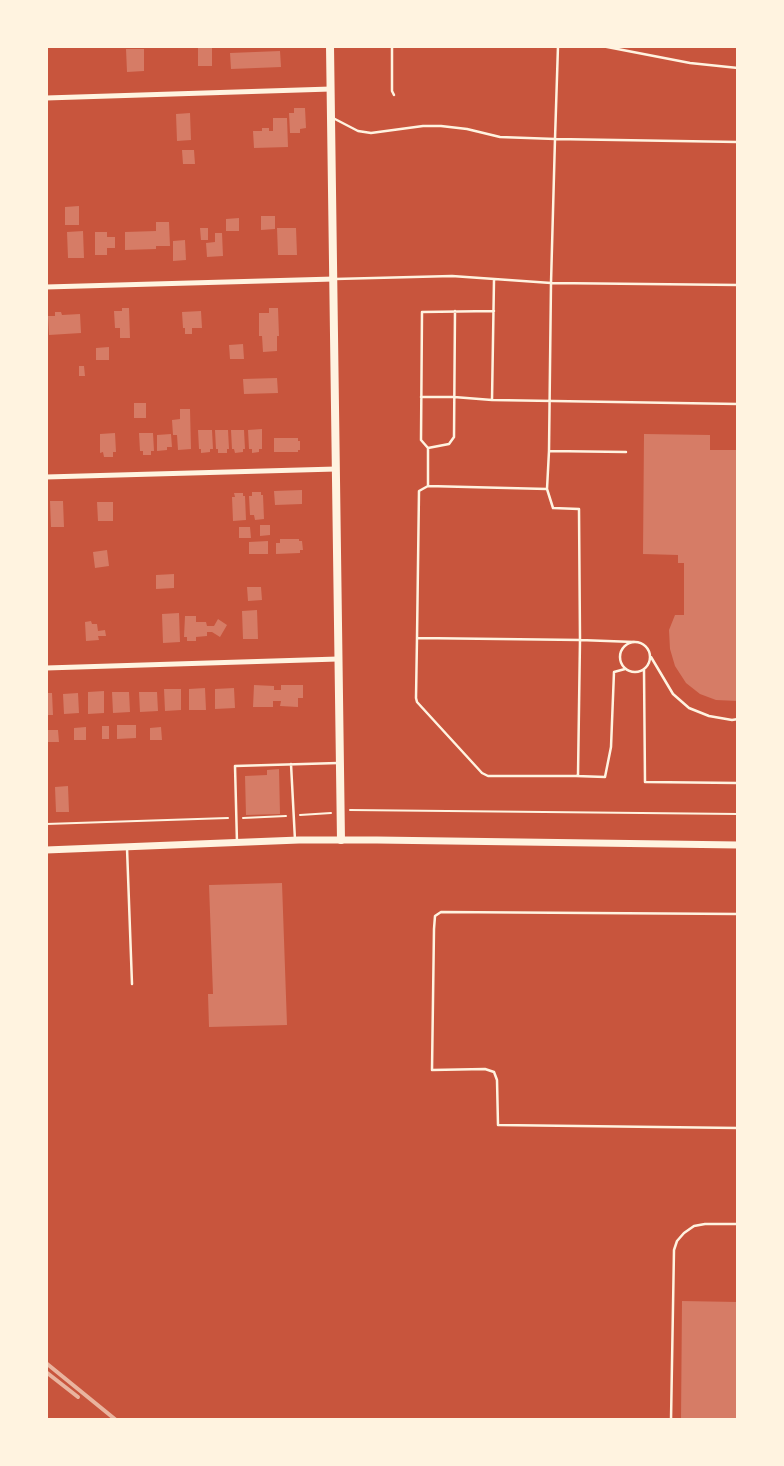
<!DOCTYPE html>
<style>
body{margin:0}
#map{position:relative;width:784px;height:1466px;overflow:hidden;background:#c8553d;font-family:Ubuntu,sans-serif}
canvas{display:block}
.frame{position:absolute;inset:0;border:48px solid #fff3e0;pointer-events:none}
</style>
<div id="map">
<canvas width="784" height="1466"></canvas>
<div class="frame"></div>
</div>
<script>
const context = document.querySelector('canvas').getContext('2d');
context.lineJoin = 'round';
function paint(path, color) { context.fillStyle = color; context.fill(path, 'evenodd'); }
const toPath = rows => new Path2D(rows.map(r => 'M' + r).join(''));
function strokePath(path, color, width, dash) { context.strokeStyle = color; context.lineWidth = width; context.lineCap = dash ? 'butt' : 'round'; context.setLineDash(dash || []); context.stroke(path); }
const building = toPath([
 [198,46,212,46,212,66,198,66],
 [126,49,144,49,144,71,127,72],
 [280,51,281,67,231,69,230,53],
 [294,108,305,108,306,128,300,129,300,133,290,133,289,113,294,113],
 [190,113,191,140,177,141,176,114],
 [273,118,287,118,288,147,254,148,253,131,262,131,262,128,269,128,269,131,273,131],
 [182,150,194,150,195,164,183,164],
 [79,206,79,225,65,225,65,207],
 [261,216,275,216,275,229,261,230],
 [239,218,239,231,226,231,226,219],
 [156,222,169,222,170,246,156,246,156,249,125,250,125,232,156,231],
 [200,228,208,228,208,240,201,240],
 [277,228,296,228,297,255,278,255],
 [83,231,84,258,68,258,67,232],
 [95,232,107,232,107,237,115,237,115,248,107,248,107,255,95,255],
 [215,233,222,233,223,256,207,257,206,243,215,242],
 [185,240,186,260,173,261,173,241],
 [122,308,129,308,130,338,120,338,120,328,115,328,114,311,122,311],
 [269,308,278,308,279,336,277,336,277,351,263,352,262,336,259,336,259,313,269,313],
 [201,311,202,328,192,328,192,334,185,334,185,328,183,328,182,312],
 [55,312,61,312,62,315,80,314,81,333,49,335,48,316,55,316],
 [243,344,244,359,230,359,229,345],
 [109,347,109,360,96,360,96,348],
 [79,366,84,366,85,376,79,376],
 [277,378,278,393,244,394,243,379],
 [134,403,146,403,146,418,134,418],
 [180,409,190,409,191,449,178,450,177,435,173,435,172,420,180,419],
 [262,429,262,449,259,449,259,452,252,453,252,449,249,449,248,430],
 [198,430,212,430,213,449,210,449,210,452,201,453,201,449,199,449],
 [215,430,228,430,229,449,227,449,227,453,218,453,218,449,216,449],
 [231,430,244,430,245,449,243,449,243,452,235,453,234,449,232,449],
 [115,433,116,452,113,452,113,457,104,457,103,452,100,453,100,434],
 [139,433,153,433,154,451,151,451,151,455,143,455,143,451,140,451],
 [171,434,172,447,167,447,167,450,157,451,157,435],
 [644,434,710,435,710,450,738,450,738,701,716,700,700,694,686,683,675,666,670,649,669,630,675,615,684,615,684,563,678,563,678,555,643,554],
 [274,438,298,438,298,441,300,441,300,450,298,450,298,452,274,452],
 [302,490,302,504,275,505,274,491],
 [252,492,261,492,261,495,263,495,264,519,255,520,254,515,250,515,249,496,252,496],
 [234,493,243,493,243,496,245,496,246,520,233,521,232,497,235,497],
 [50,501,63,501,64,527,51,527],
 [97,502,113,502,113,521,98,521],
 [260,525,270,525,270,535,260,536],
 [239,527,250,527,251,538,239,538],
 [280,539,299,539,299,541,302,541,303,550,300,550,300,553,276,554,276,543,280,543],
 [268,541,268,554,249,554,249,542],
 [107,550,109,566,95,568,93,552],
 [174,574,174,588,156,589,156,575],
 [247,587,261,587,262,600,248,601],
 [257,610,258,639,243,639,242,611],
 [179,613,180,642,163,643,162,614],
 [185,616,196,616,196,622,206,622,207,626,214,626,218,619,227,625,220,637,212,632,207,632,207,636,196,637,196,641,187,641,187,637,184,637],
 [91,621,92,624,97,624,98,631,105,630,106,636,98,636,99,640,86,641,85,622],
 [254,685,274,686,274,690,281,690,281,685,303,685,303,698,298,698,298,707,280,706,281,701,273,701,273,707,253,707],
 [205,688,206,710,189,710,189,689],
 [234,688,235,708,215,709,215,689],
 [164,689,181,689,181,710,165,711],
 [104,691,104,713,88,714,88,692],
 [112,692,129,692,130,712,113,713],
 [139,692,157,692,158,711,140,712],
 [46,693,52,693,53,715,46,715],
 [78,693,79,713,64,714,63,694],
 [117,725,136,725,136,738,117,739],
 [102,726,109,726,109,739,102,739],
 [86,727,86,740,74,740,74,728],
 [161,727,162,740,150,740,150,728],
 [46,730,58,730,59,742,46,742],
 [279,769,280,814,246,815,245,776,267,775,267,770],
 [68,786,69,812,56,812,55,787],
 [282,883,287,1025,209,1027,208,994,213,994,209,885],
 [682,1301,738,1302,738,1420,681,1420]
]);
const path = toPath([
 [350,810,738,814],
 [300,815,331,813],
 [243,818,286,816],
 [46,824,228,818]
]);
const service = toPath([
 [392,46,392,91,394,95],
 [602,46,690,63,738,68],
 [333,118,358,131,371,133,423,126,441,126,467,129,500,137,555,139,558,46],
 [738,142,555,139,551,283,738,285],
 [335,279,452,276,551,283,549,451,547,489],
 [494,280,492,400,738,404],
 [421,397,454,397,492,400],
 [428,448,449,444,454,437,455,311],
 [549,451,626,452],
 [428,486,428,448,421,440,422,312,494,311],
 [417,638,580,640,579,509,553,508,547,489,428,486,419,491,417,638,416,698,417,702,482,773,488,776,576,776,578,775,580,640,634,642],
 '620 657a15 15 0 1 1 30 0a15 15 0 1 1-30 0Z',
 [651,657,673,694,689,708,709,716,732,720,738,719],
 [644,670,645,782,738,783],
 [291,764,295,840],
 [576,776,605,777,611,747,614,672,625,669],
 [237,843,235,766,338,763],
 [127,848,132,984],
 [738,914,441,912,435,916,434,929,432,1070,485,1069,494,1072,497,1080,498,1125,738,1128],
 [671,1420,674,1250,677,1241,684,1233,694,1226,705,1224,738,1224]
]);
const minor = toPath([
 [46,98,331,89],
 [46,287,334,279],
 [46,477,336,469],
 [46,668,338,659]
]);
const tertiary = toPath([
 [46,850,299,840,377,840,738,845]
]);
const secondary = toPath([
 [330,46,341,840]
]);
const rail = toPath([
 [46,1363,116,1420],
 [46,1372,78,1397]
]);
paint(building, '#d67c66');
strokePath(path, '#fff3e0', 2);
strokePath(service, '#fff3e0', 2.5);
strokePath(minor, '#fff3e0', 5);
strokePath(tertiary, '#fff3e0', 7);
strokePath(secondary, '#fff3e0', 8);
strokePath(rail, '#e9b49f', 4);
</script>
